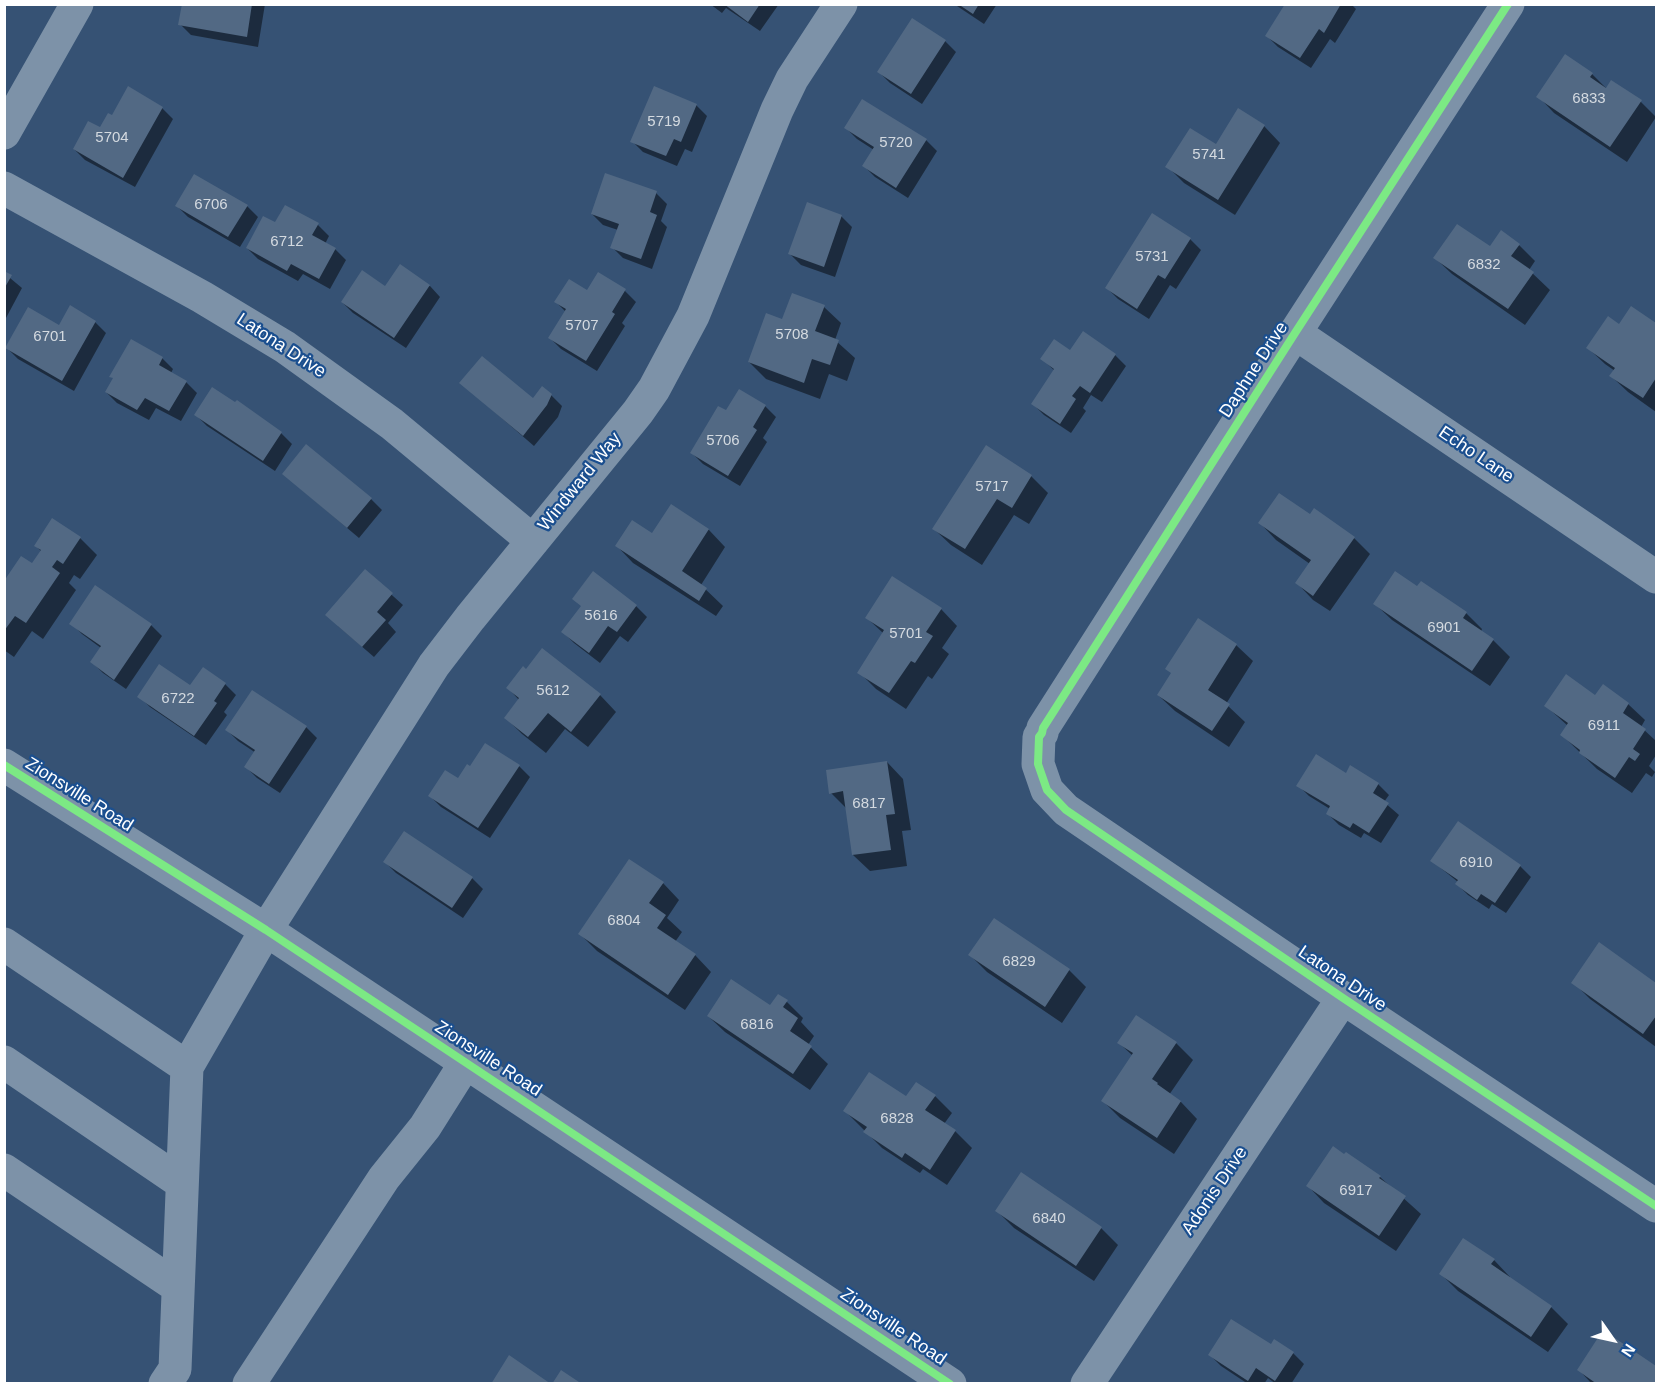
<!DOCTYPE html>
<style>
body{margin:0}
#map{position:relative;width:1661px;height:1388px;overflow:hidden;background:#365274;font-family:Arial,sans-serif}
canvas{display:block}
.frame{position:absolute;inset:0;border:6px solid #fff;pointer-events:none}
.north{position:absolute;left:1583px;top:1310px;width:60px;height:60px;-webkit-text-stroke:4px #1b4f8f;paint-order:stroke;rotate:124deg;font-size:16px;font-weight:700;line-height:24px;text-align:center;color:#fff}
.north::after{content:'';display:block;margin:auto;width:21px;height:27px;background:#fff;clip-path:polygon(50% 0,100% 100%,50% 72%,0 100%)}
</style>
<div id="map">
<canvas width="1661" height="1388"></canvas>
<div class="frame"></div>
<div class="north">N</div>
</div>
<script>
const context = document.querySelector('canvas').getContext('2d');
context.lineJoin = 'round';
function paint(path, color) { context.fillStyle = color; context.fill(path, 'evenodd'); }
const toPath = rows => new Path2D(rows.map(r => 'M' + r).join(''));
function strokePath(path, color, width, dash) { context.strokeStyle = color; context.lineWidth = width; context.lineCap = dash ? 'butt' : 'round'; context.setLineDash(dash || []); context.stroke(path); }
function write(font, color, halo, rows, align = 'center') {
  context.font = font + ' Arial,sans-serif'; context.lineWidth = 4.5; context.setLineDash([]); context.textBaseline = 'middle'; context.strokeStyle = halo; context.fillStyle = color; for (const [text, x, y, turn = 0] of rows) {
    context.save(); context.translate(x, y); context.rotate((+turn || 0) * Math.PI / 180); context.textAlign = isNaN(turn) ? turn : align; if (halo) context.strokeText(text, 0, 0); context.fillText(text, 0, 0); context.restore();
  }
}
const shadow = toPath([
 [183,4,265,4,258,47,191,35,180,24],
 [710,4,779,4,760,31,726,8,722,13],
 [954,4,997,4,984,24],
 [1287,4,1351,4,1356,9,1335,43,1330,39,1311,68,1278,47,1267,36],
 [913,20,945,41,956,52,922,104,890,83,879,72],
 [1592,74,1607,89,1641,102,1656,117,1627,162,1554,113,1538,96],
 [696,105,707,116,692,152,685,149,677,166,643,152,632,141],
 [162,108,173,119,135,187,85,160,74,149,113,117],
 [1264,126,1280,143,1235,215,1184,183,1167,166],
 [846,128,926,140,937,151,908,198,875,177,864,166,874,150,857,139],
 [656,193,667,204,661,221,667,227,652,269,623,258,612,247,618,230,603,225,592,214],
 [177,206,247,206,258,217,240,247,188,217],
 [286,207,318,225,329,236,325,244,335,249,346,260,330,289,303,274,298,281,258,259,247,248,276,224],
 [841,216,852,227,835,277,801,265,790,254],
 [1190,239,1201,250,1176,289,1170,285,1149,319,1118,299,1107,288],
 [1519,245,1535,261,1529,270,1550,290,1525,325,1452,274,1435,258],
 [4,273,22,288,6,318,4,317],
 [430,286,440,297,406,348,353,313,342,302,385,289],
 [625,291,636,302,622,323,625,326,597,371,561,349,550,338,566,312,556,302,587,292],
 [824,307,841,323,835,340,855,358,847,381,829,374,820,399,766,379,749,362,783,321],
 [1632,308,1656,325,1656,412,1628,392,1611,376,1615,371,1605,364,1588,348,1620,326],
 [95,322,106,333,74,391,18,359,7,348,59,327],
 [1070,352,1115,355,1126,366,1102,402,1091,395,1083,408,1086,411,1071,433,1044,415,1033,404,1055,371,1042,359],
 [162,358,173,369,171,373,186,382,197,393,181,421,156,408,149,420,117,403,106,392],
 [461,383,533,400,551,395,562,406,558,417,534,446],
 [739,391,765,406,776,417,763,438,767,442,740,486,703,464,692,453,727,412],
 [196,415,281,433,292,444,275,471,207,426],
 [1031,476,1048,493,1029,524,1014,515,982,565,951,545,934,529],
 [295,484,371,499,382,510,359,538],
 [671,506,709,530,725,547,701,585,723,606,716,616,633,563,617,546,652,535],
 [1260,523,1354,538,1370,554,1330,611,1313,600,1297,583,1310,564,1276,540],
 [80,538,97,555,80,579,74,575,69,583,76,590,43,639,32,631,14,657,4,650,4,579,32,565,42,552,36,546],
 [365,571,403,605,388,623,396,632,374,657,338,626],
 [1417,588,1466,613,1482,629,1481,632,1493,640,1510,657,1490,686,1392,620,1375,604],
 [636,606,647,617,628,642,620,636,600,663,574,643,563,632],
 [941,609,957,626,942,648,949,654,932,679,928,676,906,709,876,689,859,672,884,634,867,618],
 [71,623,151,625,162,636,126,689,103,673,92,662,101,648,82,634],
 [1236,645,1253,661,1226,704,1245,722,1229,747,1175,711,1158,695],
 [225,684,236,695,224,712,227,715,206,745,150,707,139,696],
 [508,688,600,695,616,712,588,747,565,729,546,753,522,734,506,718,519,700],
 [1596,697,1628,704,1645,720,1641,727,1656,741,1656,755,1649,766,1655,772,1652,777,1646,773,1632,793,1597,769,1562,735,1568,726,1546,706],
 [306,727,317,738,280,793,257,778,246,767,256,753,238,741,227,730],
 [887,762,903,779,911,830,902,831,907,866,870,871,853,855,847,809,831,793],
 [519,766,530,777,490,838,441,807,430,796,459,780],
 [1346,775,1378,784,1389,795,1384,802,1399,815,1381,843,1364,833,1361,838,1339,825,1328,814,1330,809,1309,796,1298,785],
 [1432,861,1520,866,1531,877,1506,913,1492,904,1489,909,1468,895,1457,884,1458,882],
 [385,862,472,878,483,889,463,918,396,873],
 [663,883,679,900,667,918,682,932,675,942,695,955,711,972,685,1010,597,951,580,934],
 [995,920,1069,970,1086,987,1062,1023,987,972,970,955],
 [1600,945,1656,985,1656,1047,1590,999,1573,982],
 [787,1002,803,1018,801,1022,814,1036,808,1045,828,1064,810,1090,725,1032,708,1016,770,1007],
 [1119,1043,1176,1043,1193,1060,1169,1095,1181,1102,1197,1119,1174,1154,1120,1118,1103,1101,1133,1056],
 [935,1096,952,1113,944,1124,955,1131,972,1148,947,1185,923,1169,920,1173,882,1148,845,1111,906,1098],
 [1022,1175,1101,1228,1118,1245,1094,1281,1014,1228,997,1211],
 [1380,1177,1421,1214,1396,1251,1324,1203,1308,1186],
 [1494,1260,1510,1277,1509,1278,1551,1307,1568,1324,1548,1352,1458,1291,1441,1274],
 [1604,1333,1656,1368,1656,1384,1592,1384,1579,1370],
 [1293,1353,1304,1364,1291,1384,1276,1384,1268,1378,1264,1384,1248,1384,1221,1366,1210,1355]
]);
const building = toPath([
 [182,4,252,4,247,37,178,25],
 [724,4,760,4,748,22],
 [958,4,979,4,973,14],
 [1285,4,1341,4,1324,33,1319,29,1300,58,1265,36],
 [912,18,946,40,911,94,877,72],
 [1565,54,1593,73,1590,77,1606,88,1611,80,1642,100,1610,147,1536,97],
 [128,86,163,107,123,178,73,149,88,121,100,127,108,113,112,115],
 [654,86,697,104,681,142,674,139,666,156,630,142],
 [862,99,927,139,896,188,862,166,874,147,844,128],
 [1238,108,1265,125,1218,200,1165,167,1190,128,1216,144],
 [605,173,657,191,650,212,657,215,641,259,610,248,619,224,591,214],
 [194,174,248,205,228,237,175,206],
 [807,202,842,215,824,267,788,254],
 [285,205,319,223,312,235,336,248,319,279,291,264,287,271,246,248,263,216,275,222],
 [1152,213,1191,238,1165,279,1158,275,1137,309,1105,288],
 [1457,224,1490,246,1501,230,1520,244,1511,256,1534,272,1508,309,1433,258],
 [400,264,430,285,394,338,341,302,362,270,385,286],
 [4,271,12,275,4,289],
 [598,272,626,289,612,312,615,314,586,361,548,338,566,309,554,302,569,279,587,290],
 [792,293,825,305,815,331,839,340,830,365,812,359,804,383,748,362,766,313,782,319],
 [70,305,96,321,62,381,5,348,28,307,59,325],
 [1631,306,1656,323,1656,378,1643,398,1609,376,1615,368,1586,348,1608,316,1619,324],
 [1083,331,1116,354,1090,393,1080,386,1072,396,1076,399,1060,424,1031,404,1054,369,1040,359,1054,339,1070,350],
 [131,339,163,357,159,365,187,381,169,411,145,398,137,410,105,392,113,378,109,377],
 [482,356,533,398,542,386,552,394,547,405,523,436,459,383],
 [212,387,235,402,237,400,282,432,263,461,194,415],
 [739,389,766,405,753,427,757,430,728,476,690,453,718,406,726,410],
 [306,444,372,498,347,528,282,474],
 [986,445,1032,475,1012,508,997,499,965,549,932,529],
 [1279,493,1310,514,1314,508,1355,537,1313,596,1295,583,1311,560,1258,523],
 [671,504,709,529,682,571,707,588,699,601,615,546,632,520,652,533],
 [52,518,81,537,63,564,57,560,52,567,60,573,26,623,15,616,4,631,4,577,6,578,21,556,32,563,41,550,34,546],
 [365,569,393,593,377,612,386,620,362,647,325,615],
 [593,571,637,605,617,632,608,626,589,653,561,632,581,606,572,599],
 [1395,571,1417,586,1421,581,1467,612,1463,618,1494,639,1472,671,1373,604],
 [892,576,942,608,926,632,933,636,915,663,911,661,889,693,857,673,884,630,865,618],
 [95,585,152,624,114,680,90,662,101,646,69,624],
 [1198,618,1237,644,1208,690,1230,704,1212,731,1157,695,1171,673,1165,669],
 [542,648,601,694,571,732,548,713,528,737,504,718,519,698,506,688,523,666,526,669],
 [159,664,190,685,203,667,226,683,214,701,217,703,194,736,137,697],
 [1566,674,1595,695,1603,684,1629,703,1623,713,1646,729,1633,749,1640,754,1635,761,1629,757,1615,778,1579,753,1580,750,1560,735,1568,723,1544,706],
 [252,690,307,726,269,784,244,767,255,750,225,730],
 [485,743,520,765,478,828,428,796,445,770,458,778,467,764,470,766],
 [1316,754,1346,773,1350,765,1379,783,1373,793,1389,803,1369,833,1353,823,1350,828,1326,814,1330,806,1296,786],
 [887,761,895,814,886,815,891,850,852,855,843,791,829,794,826,770],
 [1458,821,1521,865,1495,903,1481,894,1477,900,1455,884,1458,880,1430,861],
 [404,831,473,877,452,908,383,862],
 [629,859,664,882,649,903,666,915,657,928,696,954,668,995,578,934],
 [994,918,1070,969,1045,1007,968,955],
 [1599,942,1656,983,1656,1016,1643,1034,1571,983],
 [731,979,770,1005,778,994,788,1000,783,1007,798,1018,790,1031,812,1046,793,1074,707,1016],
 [1136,1015,1177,1042,1152,1079,1158,1083,1157,1084,1181,1101,1157,1138,1101,1101,1133,1053,1117,1043],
 [869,1072,906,1096,916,1082,936,1095,925,1110,956,1130,930,1170,905,1153,902,1158,863,1132,867,1127,843,1111],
 [1333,1146,1344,1154,1346,1152,1381,1176,1379,1178,1406,1196,1379,1236,1306,1186],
 [1021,1172,1102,1227,1076,1266,995,1211],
 [1463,1238,1495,1259,1491,1264,1552,1306,1531,1337,1439,1274],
 [1231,1319,1271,1344,1274,1339,1294,1352,1275,1381,1256,1368,1248,1381,1208,1355],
 [1603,1330,1656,1366,1656,1384,1597,1384,1577,1370],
 [509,1355,551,1384,491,1384],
 [561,1370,582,1384,552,1384]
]);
const minor = toPath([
 [1508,4,1295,333,1043,728,1042,733,1039,737,1038,764,1047,790,1066,810,1343,998,1656,1206],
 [4,133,77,4],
 [4,188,202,297,285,347,392,424,533,541],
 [1295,333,1656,577],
 [4,765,266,930,950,1384],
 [4,944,187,1067],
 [4,1062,182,1183],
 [4,1170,178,1287],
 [165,1384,175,1369,187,1067,266,930,434,665,470,618,638,412,654,389,693,316,777,110,792,79,841,4],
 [249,1384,384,1178,425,1127,466,1062],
 [1087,1384,1343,998]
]);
const cycleway = toPath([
 [1508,4,1295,333,1043,728,1042,733,1039,737,1038,764,1047,790,1066,810,1343,998,1656,1206],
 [4,765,266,930,950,1384]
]);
const numberNames = [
 ["6833",1589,99],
 ["5719",664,122],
 ["5704",112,138],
 ["5720",896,143],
 ["5741",1209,155],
 ["6706",211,205],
 ["6712",287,242],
 ["5731",1152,257],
 ["6832",1484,265],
 ["5707",582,326],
 ["5708",792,335],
 ["6701",50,337],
 ["5706",723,441],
 ["5717",992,487],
 ["5616",601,616],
 ["6901",1444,628],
 ["5701",906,634],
 ["5612",553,691],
 ["6722",178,699],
 ["6911",1604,726],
 ["6817",869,804],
 ["6910",1476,863],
 ["6804",624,921],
 ["6829",1019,962],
 ["6816",757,1025],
 ["6828",897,1119],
 ["6917",1356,1191],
 ["6840",1049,1219]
];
const streetNames = [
 ["Latona Drive",281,346,33],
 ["Daphne Drive",1254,370,-57],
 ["Echo Lane",1476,455,34],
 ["Windward Way",580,482,-51],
 ["Zionsville Road",79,795,32],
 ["Latona Drive",1342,979,34],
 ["Zionsville Road",488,1059,33],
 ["Adonis Drive",1215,1191,-56],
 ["Zionsville Road",893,1327,34]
];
paint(shadow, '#0007');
paint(building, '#526984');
strokePath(minor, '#7d92a8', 33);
strokePath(cycleway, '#7ce984', 8);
write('15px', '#d4dae0', null, numberNames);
write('18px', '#fff', '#1b4f8f', streetNames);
</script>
